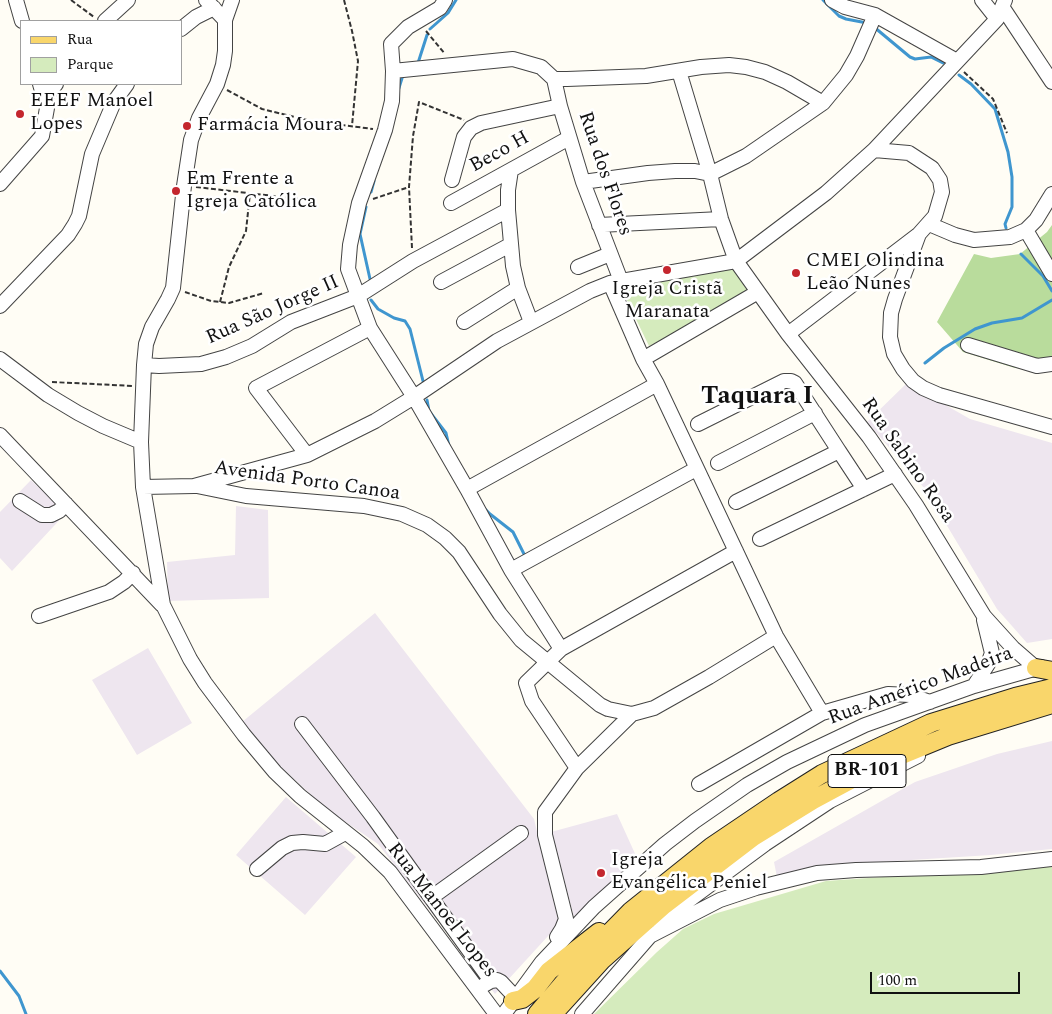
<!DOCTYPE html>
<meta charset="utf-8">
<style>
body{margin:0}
#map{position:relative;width:1052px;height:1014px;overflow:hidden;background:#fffdf5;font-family:Spectral,serif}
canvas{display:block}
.legend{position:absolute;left:20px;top:20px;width:162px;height:65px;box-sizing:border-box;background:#fff;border:1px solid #a0a0a0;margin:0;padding:6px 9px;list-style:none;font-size:15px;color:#111}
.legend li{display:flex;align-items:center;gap:10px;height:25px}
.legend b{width:25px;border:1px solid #a0a0a0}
.scale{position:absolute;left:870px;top:972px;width:150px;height:22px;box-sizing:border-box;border:2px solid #111;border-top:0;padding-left:6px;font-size:15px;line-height:18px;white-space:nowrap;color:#111;-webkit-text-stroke:4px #fff;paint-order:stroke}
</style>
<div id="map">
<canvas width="1052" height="1014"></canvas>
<ul class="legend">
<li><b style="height:6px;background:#f9d66b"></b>Rua</li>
<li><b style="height:14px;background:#d5ebbd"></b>Parque</li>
</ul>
<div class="scale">100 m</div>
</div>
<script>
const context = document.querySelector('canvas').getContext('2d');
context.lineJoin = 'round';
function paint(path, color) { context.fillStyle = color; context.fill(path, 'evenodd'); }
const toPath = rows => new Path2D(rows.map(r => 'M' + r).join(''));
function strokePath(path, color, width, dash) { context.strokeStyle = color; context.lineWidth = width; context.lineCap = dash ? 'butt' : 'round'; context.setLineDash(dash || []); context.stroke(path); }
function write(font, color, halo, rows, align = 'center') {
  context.font = font + ' Spectral,serif'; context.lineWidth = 5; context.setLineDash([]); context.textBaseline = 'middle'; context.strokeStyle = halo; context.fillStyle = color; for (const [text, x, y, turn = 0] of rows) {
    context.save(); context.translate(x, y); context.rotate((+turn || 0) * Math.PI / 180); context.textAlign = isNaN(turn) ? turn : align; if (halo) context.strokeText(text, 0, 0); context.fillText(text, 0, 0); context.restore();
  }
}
const industrial = toPath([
 [907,383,970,419,1052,443,1052,639,1027,643,997,609,925,489,867,422],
 [31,480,66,513,12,571,0,558,0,512],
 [236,506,268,510,269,598,168,601,167,562,235,555],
 [375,613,534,819,559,924,495,994,378,844,325,808,279,765,242,722],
 [148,648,192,723,137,755,92,680],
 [1052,741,1052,849,991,855,815,866,777,877,774,862,915,782,997,754],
 [286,797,356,857,305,915,236,855],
 [617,814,637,858,574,917,551,832]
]);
const green = toPath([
 [717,268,732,269,743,278,749,286,746,296,649,346,621,288],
 [1052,865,1052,1014,594,1014,657,952,683,929,714,914,826,881]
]);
const forest = toPath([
 [1052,225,1052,371,1015,368,963,352,937,322,974,254,991,258,1020,254,1047,232]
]);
const stream = toPath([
 [823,0,839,16,846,19,867,23],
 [874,27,910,57,915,59,931,57,943,63],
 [430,29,448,13,456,0],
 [418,63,427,35],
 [959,75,971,84,995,109,1008,152,1012,177,1012,207,1005,224,1006,228],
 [398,91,403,75],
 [371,192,374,181],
 [366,207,360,234,370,279],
 [1021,254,1043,276,1052,291],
 [371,300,378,309,394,318,405,321,410,329,424,385],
 [925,363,944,348,975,329,992,323,1022,318,1052,300],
 [427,400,429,411,446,433,449,446],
 [484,508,490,514,513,532,525,556],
 [0,971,19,996,26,1014]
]);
const path = toPath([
 [71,0,94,17],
 [344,0,352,31,358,61,352,126],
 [426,31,445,54],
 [964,72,993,99,1007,133],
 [227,90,262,109,311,121,373,129],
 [196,187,300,199],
 [373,199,409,187],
 [412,248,409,187,413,136,419,102,464,120],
 [185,292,211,301,229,303,264,293],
 [220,302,229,267,246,231,250,193],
 [52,382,132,386]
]);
const minor = toPath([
 [16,0,22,21],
 [206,0,225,20,225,51,223,65,217,84,199,118,191,140,184,186,173,288,168,299,152,327,146,344,144,365,141,442,143,487,163,605,190,659,205,683,244,735,275,772,300,796,363,846,390,872,496,1014],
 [445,0,440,8,408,27,391,44,393,71,392,101,385,130,359,203,350,245,348,269,370,328,414,397,467,489,511,570,561,649],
 [832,0,845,7,875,15,957,61],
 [982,0,997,19],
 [1003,8,1052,82],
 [225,20,232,0],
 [105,21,128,0],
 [181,29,196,17,214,8],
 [393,71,513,59,541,67,554,79,567,79,646,76,701,67,729,65,746,67,765,72,787,82,823,103],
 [679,71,710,174,721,219,736,261,788,334,869,437,916,505,984,616,1013,648,1036,668],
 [554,79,560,106,583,182,621,281],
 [45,98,56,84],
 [511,170,508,190,508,210,513,266,518,288,531,322],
 [452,180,464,137,471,128,481,123,560,106],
 [583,182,648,173,675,171,695,171,710,174,746,156,823,103,846,75,857,56,875,15],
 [0,184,42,136,47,108,40,84],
 [451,203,569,138],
 [929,224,955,235,974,240,1010,237,1026,230,1036,220,1052,194],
 [599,225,721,219],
 [1026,230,1052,274],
 [919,234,895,299,891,313,890,337,894,354,903,369,913,381,923,388,939,395,1052,427],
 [578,267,610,254],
 [441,282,510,245],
 [610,283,643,359,657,384,776,636,822,713],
 [0,306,68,235,75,224,79,216,92,154,114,102,127,84],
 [464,322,518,288],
 [788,334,919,234,935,216,942,192,940,180,932,168,909,153,874,150],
 [968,345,1037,366,1052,364],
 [0,359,48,395,78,413,103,426,141,442],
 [643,359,758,292],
 [144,365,159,366,201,364,226,357,252,346,291,322,358,296,413,261,508,210],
 [698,424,784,381,791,381,795,383,839,451],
 [0,435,162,605],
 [307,455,256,388,370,328],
 [718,463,815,413],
 [197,486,246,496,364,506,402,514,427,525,445,538,459,552,500,614,521,640,600,705,608,709,632,714,654,708,709,677,776,636],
 [143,487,194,486,307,455,375,421,414,397,497,341,590,291,610,283,736,261,826,193,874,150,997,19,1005,0],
 [467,489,657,384],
 [20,501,42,515,51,515,59,511,66,504],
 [736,502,839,451,864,489],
 [760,539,895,474],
 [511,570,696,469],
 [39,616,109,592,124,582,133,573],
 [974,686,988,664,992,653,984,620],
 [302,724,373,817,491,981],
 [577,768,532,701,526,683,561,649,736,551],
 [699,784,822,713,888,694,910,695,930,702],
 [257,869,282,848,292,843,303,842,325,844,345,833],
 [432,897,521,833],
 [660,926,677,909,765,844,830,801,918,756],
 [557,937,562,929,566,919,545,835,545,812,577,768,632,714],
 [484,985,491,981,497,980,501,982,516,998],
 [504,1014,542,962,594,907,665,844,695,821,747,785,787,762,865,725,974,686,1041,667],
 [582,1014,650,936,720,900,756,888,817,873,856,870,981,867,1052,859]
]);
const major = toPath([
 [1036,668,1052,671],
 [513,1001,522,999,535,989,549,971,599,932],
 [537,1014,584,959,631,911,711,847,779,801,822,774,931,723,1015,697,1052,688],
 [553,1014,602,960,664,905,753,837,813,800,880,764,948,736,1052,704]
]);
const markers = [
 [20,114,5,"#c4262e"],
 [187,126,5,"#c4262e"],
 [176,191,5,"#c4262e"],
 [667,270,5,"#c4262e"],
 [796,273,5,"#c4262e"],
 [601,873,5,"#c4262e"]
];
const shields = [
 [867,771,78]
];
const shieldNames = [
 ["BR-101",867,771]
];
const poiNames = [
 ["EEEF Manoel",30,102],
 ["Lopes",30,125],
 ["Farmácia Moura",197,126],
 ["Em Frente a",186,180],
 ["Igreja Católica",186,203],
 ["CMEI Olindina",806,262],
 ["Leão Nunes",806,285],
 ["Igreja Cristã",667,290,"center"],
 ["Maranata",667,313,"center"],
 ["Igreja",611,861],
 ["Evangélica Peniel",611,884]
];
const streetNames = [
 ["Beco H",500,153,-29],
 ["Rua dos Flores",604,174,71],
 ["Rua São Jorge II",273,311,-24],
 ["Rua Sabino Rosa",907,461,55],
 ["Avenida Porto Canoa",307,482,8],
 ["Rua Américo Madeira",921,687,-20],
 ["Rua Manoel Lopes",441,911,52]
];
const districtNames = [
 ["Taquara I",757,398]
];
paint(industrial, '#eee6ef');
paint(green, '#d5ebbd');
paint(forest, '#b9dc9c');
strokePath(stream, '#3f96cf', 3);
strokePath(minor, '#444', 16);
strokePath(major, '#222', 20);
strokePath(path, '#333', 2, [5, 2.5]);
strokePath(minor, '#fff', 14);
strokePath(major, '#f9d66b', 18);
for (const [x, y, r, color] of markers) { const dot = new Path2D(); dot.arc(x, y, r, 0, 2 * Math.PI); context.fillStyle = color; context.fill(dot); strokePath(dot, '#fff', 2); }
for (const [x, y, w] of shields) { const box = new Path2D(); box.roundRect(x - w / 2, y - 16.5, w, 33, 4); context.fillStyle = '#fff'; context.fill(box); strokePath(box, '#111', 1); }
write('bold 19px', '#111', null, shieldNames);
write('20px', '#111', '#fff', poiNames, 'left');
write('20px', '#111', '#fff', streetNames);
write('bold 25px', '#111', '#fff', districtNames);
</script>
